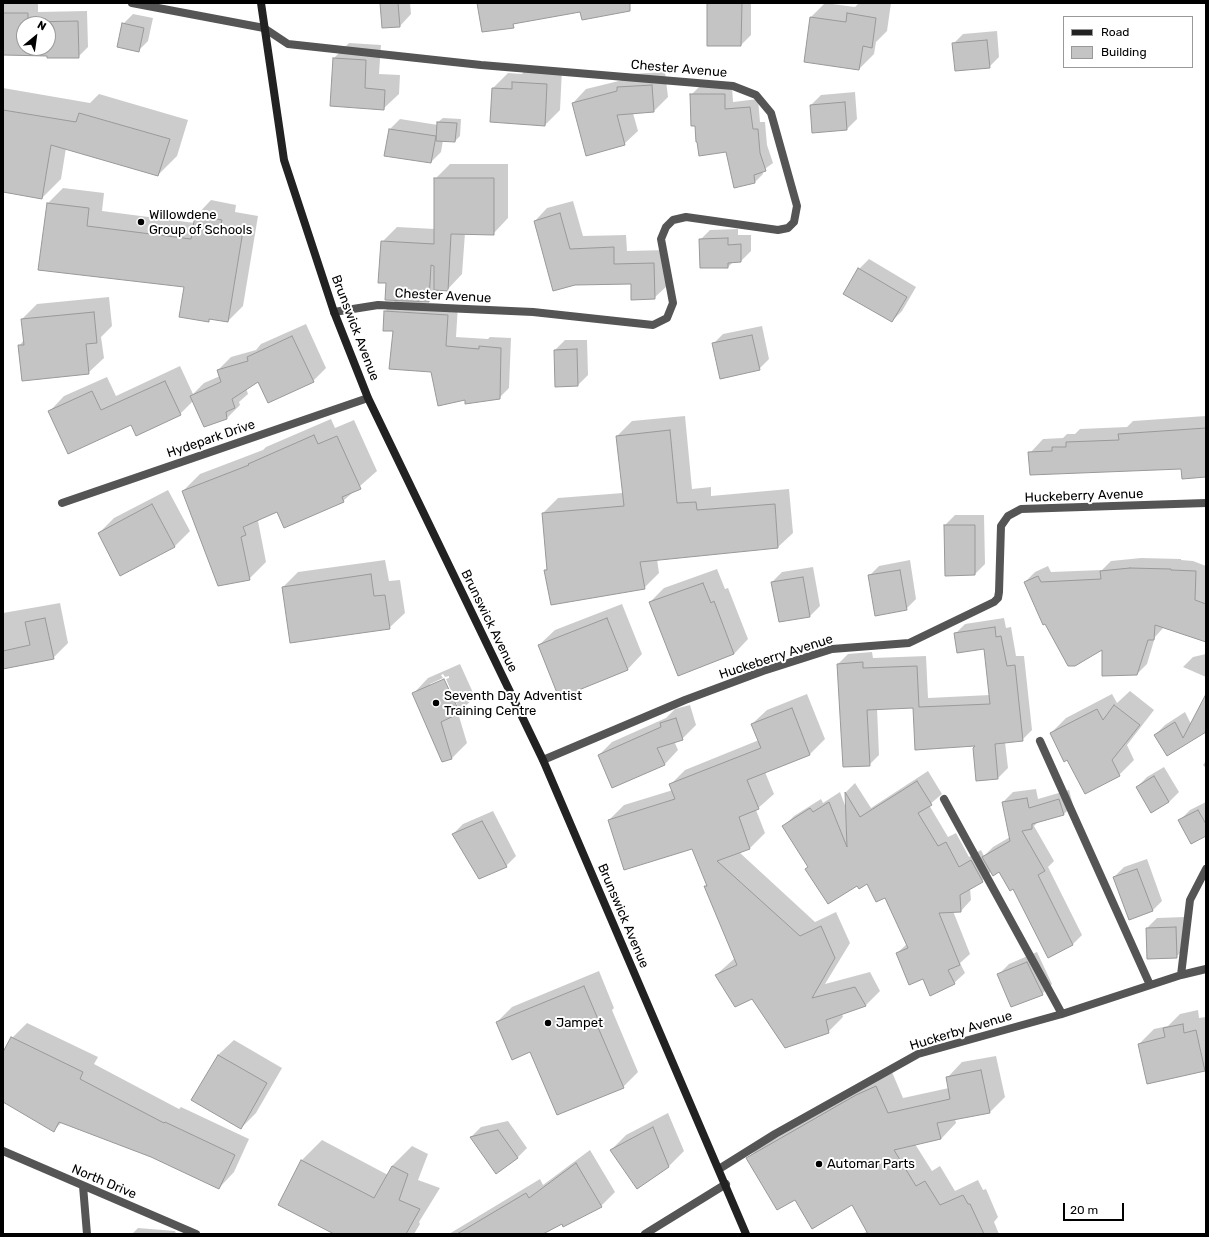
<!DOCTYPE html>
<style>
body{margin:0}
#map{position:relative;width:1209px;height:1237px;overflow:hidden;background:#fff;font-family:Rubik,sans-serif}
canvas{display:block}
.frame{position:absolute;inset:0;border:4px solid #000;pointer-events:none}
.legend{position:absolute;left:1063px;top:16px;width:130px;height:52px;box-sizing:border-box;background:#fff;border:1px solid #999;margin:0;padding:5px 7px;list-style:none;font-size:12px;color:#000}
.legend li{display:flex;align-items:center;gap:8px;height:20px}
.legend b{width:20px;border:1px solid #999}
.north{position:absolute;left:16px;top:16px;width:40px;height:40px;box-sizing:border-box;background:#fff;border:1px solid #999;border-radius:50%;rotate:29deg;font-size:11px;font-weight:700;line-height:16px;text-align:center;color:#000}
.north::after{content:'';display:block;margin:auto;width:14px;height:18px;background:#000;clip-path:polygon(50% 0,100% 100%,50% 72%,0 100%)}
.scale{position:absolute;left:1063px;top:1203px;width:61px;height:18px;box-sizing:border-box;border:2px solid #000;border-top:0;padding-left:5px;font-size:12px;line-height:14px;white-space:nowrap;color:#000;-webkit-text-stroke:3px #fff;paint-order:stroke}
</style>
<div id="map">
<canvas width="1209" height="1237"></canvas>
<div class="frame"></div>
<ul class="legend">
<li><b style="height:5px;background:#222"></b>Road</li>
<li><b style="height:11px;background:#c4c4c4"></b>Building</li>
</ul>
<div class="north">N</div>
<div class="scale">20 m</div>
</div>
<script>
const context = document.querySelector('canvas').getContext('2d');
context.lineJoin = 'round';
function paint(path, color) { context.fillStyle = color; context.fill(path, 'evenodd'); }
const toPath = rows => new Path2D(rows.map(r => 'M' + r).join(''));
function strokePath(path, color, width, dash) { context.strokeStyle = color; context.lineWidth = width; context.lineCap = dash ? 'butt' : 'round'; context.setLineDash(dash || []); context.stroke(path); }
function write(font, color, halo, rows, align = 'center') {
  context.font = font + ' Rubik,sans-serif'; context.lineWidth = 4; context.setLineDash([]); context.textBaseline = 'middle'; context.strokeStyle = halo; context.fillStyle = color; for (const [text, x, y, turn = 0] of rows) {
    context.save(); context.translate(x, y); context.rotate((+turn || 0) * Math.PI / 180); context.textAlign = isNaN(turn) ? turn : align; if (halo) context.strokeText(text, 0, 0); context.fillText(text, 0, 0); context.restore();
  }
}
const shadow = toPath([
 [3,3,38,4,38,12,87,11,88,47,78,57,3,54],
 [24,24,48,24,48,48,24,48],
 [381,3,410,3,411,14,400,26],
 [708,3,751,3,751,35,741,45],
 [825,3,855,7,859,3,891,3,887,31,876,42,874,54,859,69,811,17],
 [133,14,153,18,148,41,138,51,123,24],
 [997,31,999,57,989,67,953,44,963,34],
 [349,43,381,45,379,74,400,75,399,94,383,109,334,58],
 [528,67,562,69,560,110,545,125,493,88,508,73,522,74],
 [665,72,668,97,654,111,633,113,638,131,624,144,573,103,586,89,627,79,632,74],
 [732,86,733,102,758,99,760,122,765,122,767,145,773,163,762,171,763,174,755,182,734,187,726,151,696,125,691,95,699,87],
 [3,88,90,103,99,94,188,120,177,156,158,175,66,148,61,179,42,198,3,191],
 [855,92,857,119,847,129,811,105,821,95],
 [443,118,461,119,460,136,455,141,443,140,441,152,431,162,390,129,400,119,438,125,438,122],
 [450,164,508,164,508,218,493,234,465,233,462,274,447,290,440,289,429,301,387,282,382,242,397,227,435,229,435,179],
 [63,188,104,193,102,211,195,223,196,216,211,200,236,205,235,212,258,216,243,306,228,321,211,318,208,321,185,286,39,269,48,203],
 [573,201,583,236,626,235,627,251,666,250,667,286,654,298,632,283,575,284,535,221,547,208],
 [738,229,738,235,751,235,751,251,741,261,733,262,728,267,700,240,710,230],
 [869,259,916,287,902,311,892,321,859,269],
 [109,297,112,326,101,337,104,358,88,373,19,346,24,340,22,319,37,304],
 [396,300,458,305,456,337,488,339,490,337,511,338,509,388,499,398,465,399,432,371,394,330,385,311],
 [306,324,326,368,313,381,258,380,246,388,248,394,239,402,240,405,227,418,205,426,193,401,180,414,132,423,49,412,64,396,107,377,116,396,180,366,193,394,204,383,220,376,218,370,231,357,256,350,261,344],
 [762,326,769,359,759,369,713,344,723,334],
 [565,340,587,340,588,375,578,385,555,350],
 [685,416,692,489,711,487,711,496,789,489,793,533,778,547,657,559,659,573,644,588,545,570,548,568,543,513,558,498,623,493,617,436,632,421],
 [1206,416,1206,476,1182,468,1030,453,1043,439,1063,438,1067,434,1075,434,1080,429,1127,427,1133,421],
 [331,419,335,428,354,420,377,471,343,501,277,511,261,518,258,521,266,562,249,579,183,491,200,474,263,450,266,447],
 [168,490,190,531,175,546,99,533,114,518],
 [955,515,984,515,985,564,975,574,946,574,945,525],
 [1141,558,1181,559,1181,560,1193,561,1206,566,1206,629,1164,627,1155,637,1147,664,1137,674,1103,649,1025,582,1035,572,1048,566,1051,572,1102,570,1111,561],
 [385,560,389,581,400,580,405,613,389,628,283,587,298,572],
 [910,560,916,599,906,609,869,576,879,566],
 [813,567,820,606,810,616,779,621,772,582,782,572],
 [717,569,725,589,728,588,748,639,734,654,678,675,650,602,664,588],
 [60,603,68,643,53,658,3,668,3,613],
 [622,604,642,654,627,670,539,645,555,630],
 [1004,618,1006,628,1011,627,1016,656,1024,656,1032,730,1022,740,1005,742,1008,768,998,778,977,745,914,707,877,708,879,755,869,765,838,664,848,654,872,652,873,658,926,656,928,698,990,695,985,648,955,634,965,624],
 [1206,654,1206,677,1183,667,1193,657],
 [460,664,475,697,458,713,467,743,452,758,413,694,428,678],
 [443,674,445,677,449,676,449,678,446,679,458,707,430,686,430,684,443,678,441,675],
 [1130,691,1154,710,1127,745,1134,760,1119,775,1068,759,1051,733,1066,718,1112,694,1117,703],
 [807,694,825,739,810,754,765,772,774,794,756,810,765,833,750,848,739,852,815,922,836,912,850,943,825,984,870,972,880,991,866,1005,842,1014,843,1017,828,1032,752,998,716,975,735,958,705,887,707,884,693,848,609,820,624,805,673,790,671,784,685,770,759,740,752,724,767,710],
 [1206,696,1206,731,1167,755,1155,735,1165,725,1185,712,1191,724],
 [690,705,696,725,682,739,674,741,678,750,665,764,613,787,599,755,612,742,666,718,675,709],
 [1206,761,1206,768,1203,765],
 [1164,767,1179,792,1169,802,1151,811,1137,787,1147,777],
 [928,771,942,794,929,805,948,837,956,833,969,857,981,850,984,856,993,847,1010,837,1003,802,1013,792,1036,789,1038,799,1069,790,1073,805,1064,814,1038,822,1034,826,1054,861,1048,867,1082,935,1073,944,1049,956,1014,888,1000,871,991,872,982,881,970,888,971,900,961,911,953,911,970,954,960,963,965,973,954,983,923,978,897,953,907,944,885,896,867,883,858,884,809,867,784,826,794,816,821,799,823,803,840,792,846,808,846,792,855,783,871,808],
 [1206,802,1206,835,1180,820,1190,810],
 [493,811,516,856,506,866,453,834,463,824],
 [1147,859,1162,901,1152,911,1114,877,1124,867],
 [1185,917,1186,947,1176,957,1147,928,1157,918],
 [1037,952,1052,984,1042,994,999,974,1009,964],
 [599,971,614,1008,612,1010,638,1072,623,1087,531,1051,497,1022,512,1007],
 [1198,1010,1199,1018,1206,1017,1206,1069,1148,1083,1139,1044,1154,1029,1168,1026,1180,1014],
 [27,1023,98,1057,94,1064,179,1109,181,1107,249,1139,234,1172,219,1188,152,1156,62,1122,53,1131,3,1101,3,1054,12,1038],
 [234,1040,282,1068,256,1113,241,1128,193,1100,218,1055],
 [996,1056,1005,1097,990,1112,955,1119,956,1123,941,1139,915,1144,932,1171,940,1166,955,1191,978,1180,983,1190,986,1189,998,1217,994,1222,999,1234,859,1234,867,1232,853,1204,795,1198,748,1158,763,1143,892,1072,903,1098,949,1088,947,1078,962,1062],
 [668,1113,684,1151,669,1166,638,1188,611,1150,626,1135],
 [508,1121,527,1148,517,1158,471,1137,481,1127],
 [322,1140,388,1175,392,1166,412,1146,428,1154,418,1180,440,1188,419,1222,420,1224,414,1234,336,1234,279,1205,302,1160],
 [590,1150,615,1192,601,1206,541,1234,449,1234,540,1179,543,1185],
 [138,1228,175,1231,176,1234,132,1234]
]);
const building = toPath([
 [380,3,398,3,400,27,382,28,380,3],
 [477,3,630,3,630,11,582,20,580,12,513,24,514,28,482,32,477,3],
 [707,3,742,3,741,46,707,46,707,3],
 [3,13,28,13,28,22,78,21,79,58,47,58,47,56,3,55,3,13],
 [24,24,48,24,48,48,24,48,24,24],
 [847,13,876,18,872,48,863,46,859,70,804,62,810,17,846,22,847,13],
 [122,23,144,28,139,52,117,47,122,23],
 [987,40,990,68,955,71,952,43,987,40],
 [333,58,366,60,365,88,385,90,384,110,330,106,333,58],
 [512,82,547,84,545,126,490,122,492,88,512,89,512,82],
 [652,85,654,112,617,115,625,145,586,156,572,103,617,91,617,87,652,85],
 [690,94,725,94,725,109,750,107,753,129,758,129,760,153,766,171,754,175,755,183,734,188,726,152,699,156,697,142,696,142,695,126,691,126,690,94],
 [845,102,847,130,812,133,810,105,845,102],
 [3,110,76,122,79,113,170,139,158,176,51,145,42,199,3,192,3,110],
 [437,122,457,123,455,142,436,141,437,122],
 [389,129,436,136,431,163,384,156,389,129],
 [434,178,494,178,494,235,451,234,448,291,434,290,434,266,431,265,429,302,385,300,386,283,378,283,381,241,434,244,434,178],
 [47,203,89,208,87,226,191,239,195,215,222,220,220,227,243,231,228,322,209,319,209,322,179,317,184,287,38,270,47,203],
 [560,213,570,249,614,247,614,264,654,263,655,299,631,300,631,284,575,285,553,291,534,221,560,213],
 [728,238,728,245,741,244,741,262,728,263,728,268,700,268,699,239,728,238],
 [858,268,907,297,892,322,843,294,858,268],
 [384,311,448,315,446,346,479,349,479,346,501,348,500,399,465,404,465,400,438,406,431,372,389,369,393,331,383,331,384,311],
 [94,312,97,343,86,344,89,374,22,381,18,345,24,345,21,319,94,312],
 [752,335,760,370,720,379,712,343,752,335],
 [292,336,314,382,268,403,258,382,232,399,235,408,226,412,227,419,204,427,190,396,221,382,217,370,248,361,247,357,292,336],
 [577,349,578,386,555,387,554,350,577,349],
 [165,381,181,415,136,436,131,425,68,454,48,411,92,391,101,410,165,381],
 [1206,428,1206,477,1182,479,1181,469,1030,475,1028,452,1052,451,1052,447,1066,447,1066,442,1119,440,1118,434,1206,428],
 [670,430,677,503,696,502,697,510,775,504,778,548,640,562,645,589,551,605,544,570,547,570,542,513,624,506,616,436,670,430],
 [314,435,318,444,337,436,361,489,342,497,344,502,284,528,277,512,243,527,246,535,241,537,250,580,218,586,182,491,249,465,248,464,314,435],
 [152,504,175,547,120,576,98,533,152,504],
 [944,525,975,525,975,575,945,576,944,525],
 [1130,568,1171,569,1171,570,1196,571,1195,600,1206,604,1206,642,1155,625,1154,640,1148,640,1137,675,1102,676,1102,650,1075,666,1068,666,1045,624,1043,625,1024,582,1038,576,1041,582,1101,579,1100,571,1130,568],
 [900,570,907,610,875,616,868,575,900,570],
 [371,574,374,596,385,595,390,629,290,643,282,587,371,574],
 [803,577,810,617,779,622,771,582,803,577],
 [703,583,711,603,714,601,734,654,678,676,649,602,703,583],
 [45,618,54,659,3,669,3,651,30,645,25,622,45,618],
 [607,618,628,670,559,698,538,645,607,618],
 [995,627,996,637,1001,636,1007,666,1015,665,1023,741,995,744,998,779,976,781,973,748,975,746,915,750,913,708,867,710,870,766,843,767,837,664,863,662,863,668,917,666,919,707,990,704,984,649,957,653,954,633,995,627],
 [444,679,460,713,441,722,452,759,442,762,412,693,444,679],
 [1206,694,1206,732,1167,756,1154,735,1175,722,1183,738,1206,694],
 [1114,705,1140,725,1112,760,1120,776,1085,794,1067,760,1064,762,1050,733,1097,709,1103,720,1114,705],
 [792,708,810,755,747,780,759,809,739,817,750,849,717,861,800,936,821,926,835,958,812,998,855,987,866,1006,826,1020,829,1033,785,1048,752,999,735,1007,715,975,737,965,704,886,707,886,692,849,624,870,608,820,675,799,669,784,761,748,751,724,792,708],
 [676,718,683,740,657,748,665,765,612,788,598,755,661,727,660,723,676,718],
 [1154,776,1169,802,1151,813,1136,787,1154,776],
 [917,781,932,805,918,813,938,846,946,842,959,867,971,860,983,882,960,895,961,912,939,913,960,965,948,970,955,984,930,996,923,979,909,985,896,953,908,948,885,898,876,902,867,884,859,889,857,886,828,904,805,869,808,867,782,826,810,808,813,812,829,802,847,847,845,792,860,817,917,781],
 [1027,798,1029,808,1059,799,1064,815,1032,824,1032,829,1022,831,1045,871,1038,875,1073,945,1048,958,1013,889,1010,891,999,872,993,876,982,857,1010,841,1002,802,1027,798],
 [1198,810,1206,824,1206,836,1191,844,1178,820,1198,810],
 [482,821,507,867,479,879,452,834,482,821],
 [1137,869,1153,911,1129,920,1113,877,1137,869],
 [1176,927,1177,958,1147,959,1146,928,1176,927],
 [1027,962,1043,995,1011,1007,997,974,1027,962],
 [584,986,600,1024,597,1025,624,1088,557,1115,530,1052,512,1060,496,1022,584,986],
 [1183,1024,1184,1033,1196,1030,1205,1071,1147,1084,1138,1044,1165,1037,1163,1028,1183,1024],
 [11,1037,83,1072,80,1079,164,1123,165,1122,235,1155,219,1189,151,1157,59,1122,54,1132,3,1102,3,1052,11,1037],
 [218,1055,267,1083,241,1129,191,1100,218,1055],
 [981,1070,990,1113,937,1123,941,1139,894,1150,916,1186,925,1181,940,1205,963,1195,968,1204,970,1204,984,1234,868,1234,852,1205,812,1229,795,1200,777,1210,746,1158,856,1095,876,1086,888,1113,950,1099,946,1077,981,1070],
 [653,1127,669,1167,637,1189,610,1150,653,1127],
 [498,1130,518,1158,496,1174,470,1137,498,1130],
 [301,1160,374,1198,392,1166,408,1174,399,1200,420,1209,406,1234,334,1234,278,1205,301,1160],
 [576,1163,602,1207,563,1227,562,1224,543,1234,457,1234,526,1193,529,1198,576,1163]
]);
const minor = toPath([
 [132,3,264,28,288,44,481,65,733,86,756,95,771,113,797,206,794,222,788,228,778,230,686,217,673,220,666,227,661,239,673,303,667,318,653,325,533,312,378,305,334,312],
 [62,503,368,398],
 [1040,741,1150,985],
 [543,760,685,700,763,671,832,649,909,643,994,602,998,598,999,592,1001,526,1008,516,1021,509,1206,503],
 [944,799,1062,1014],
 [1181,975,1190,900,1206,869],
 [3,1151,196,1234],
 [719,1169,775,1134,918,1054,1062,1014,1181,975,1206,969],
 [83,1186,87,1234],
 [645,1234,726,1184]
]);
const secondary = toPath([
 [261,3,284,160,334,312,368,398,543,760,746,1234]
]);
const markers = [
 [141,222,4,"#000"],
 [436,703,4,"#000"],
 [548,1023,4,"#000"],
 [819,1164,4,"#000"]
];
const streetNames = [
 ["Chester Avenue",679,69,5],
 ["Chester Avenue",443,296,3],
 ["Brunswick Avenue",355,328,69],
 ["Hydepark Drive",211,439,-19],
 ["Huckeberry Avenue",1084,496,-2],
 ["Brunswick Avenue",489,621,64],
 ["Huckeberry Avenue",776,657,-18],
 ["Brunswick Avenue",623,916,67],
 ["Huckerby Avenue",961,1031,-17],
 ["North Drive",104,1182,23]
];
const poiNames = [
 ["Willowdene",149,215],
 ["Group of Schools",149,230],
 ["Seventh Day Adventist",444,696],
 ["Training Centre",444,711],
 ["Jampet",556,1023],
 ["Automar Parts",827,1164]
];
paint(shadow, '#0003');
paint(building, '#c4c4c4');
strokePath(building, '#999', 1);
strokePath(minor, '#555', 8);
strokePath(secondary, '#222', 8);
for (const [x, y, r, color] of markers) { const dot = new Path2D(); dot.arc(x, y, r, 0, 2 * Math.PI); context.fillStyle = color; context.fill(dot); strokePath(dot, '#fff', 1.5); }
write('13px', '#000', '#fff', streetNames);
write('13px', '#000', '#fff', poiNames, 'left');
</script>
